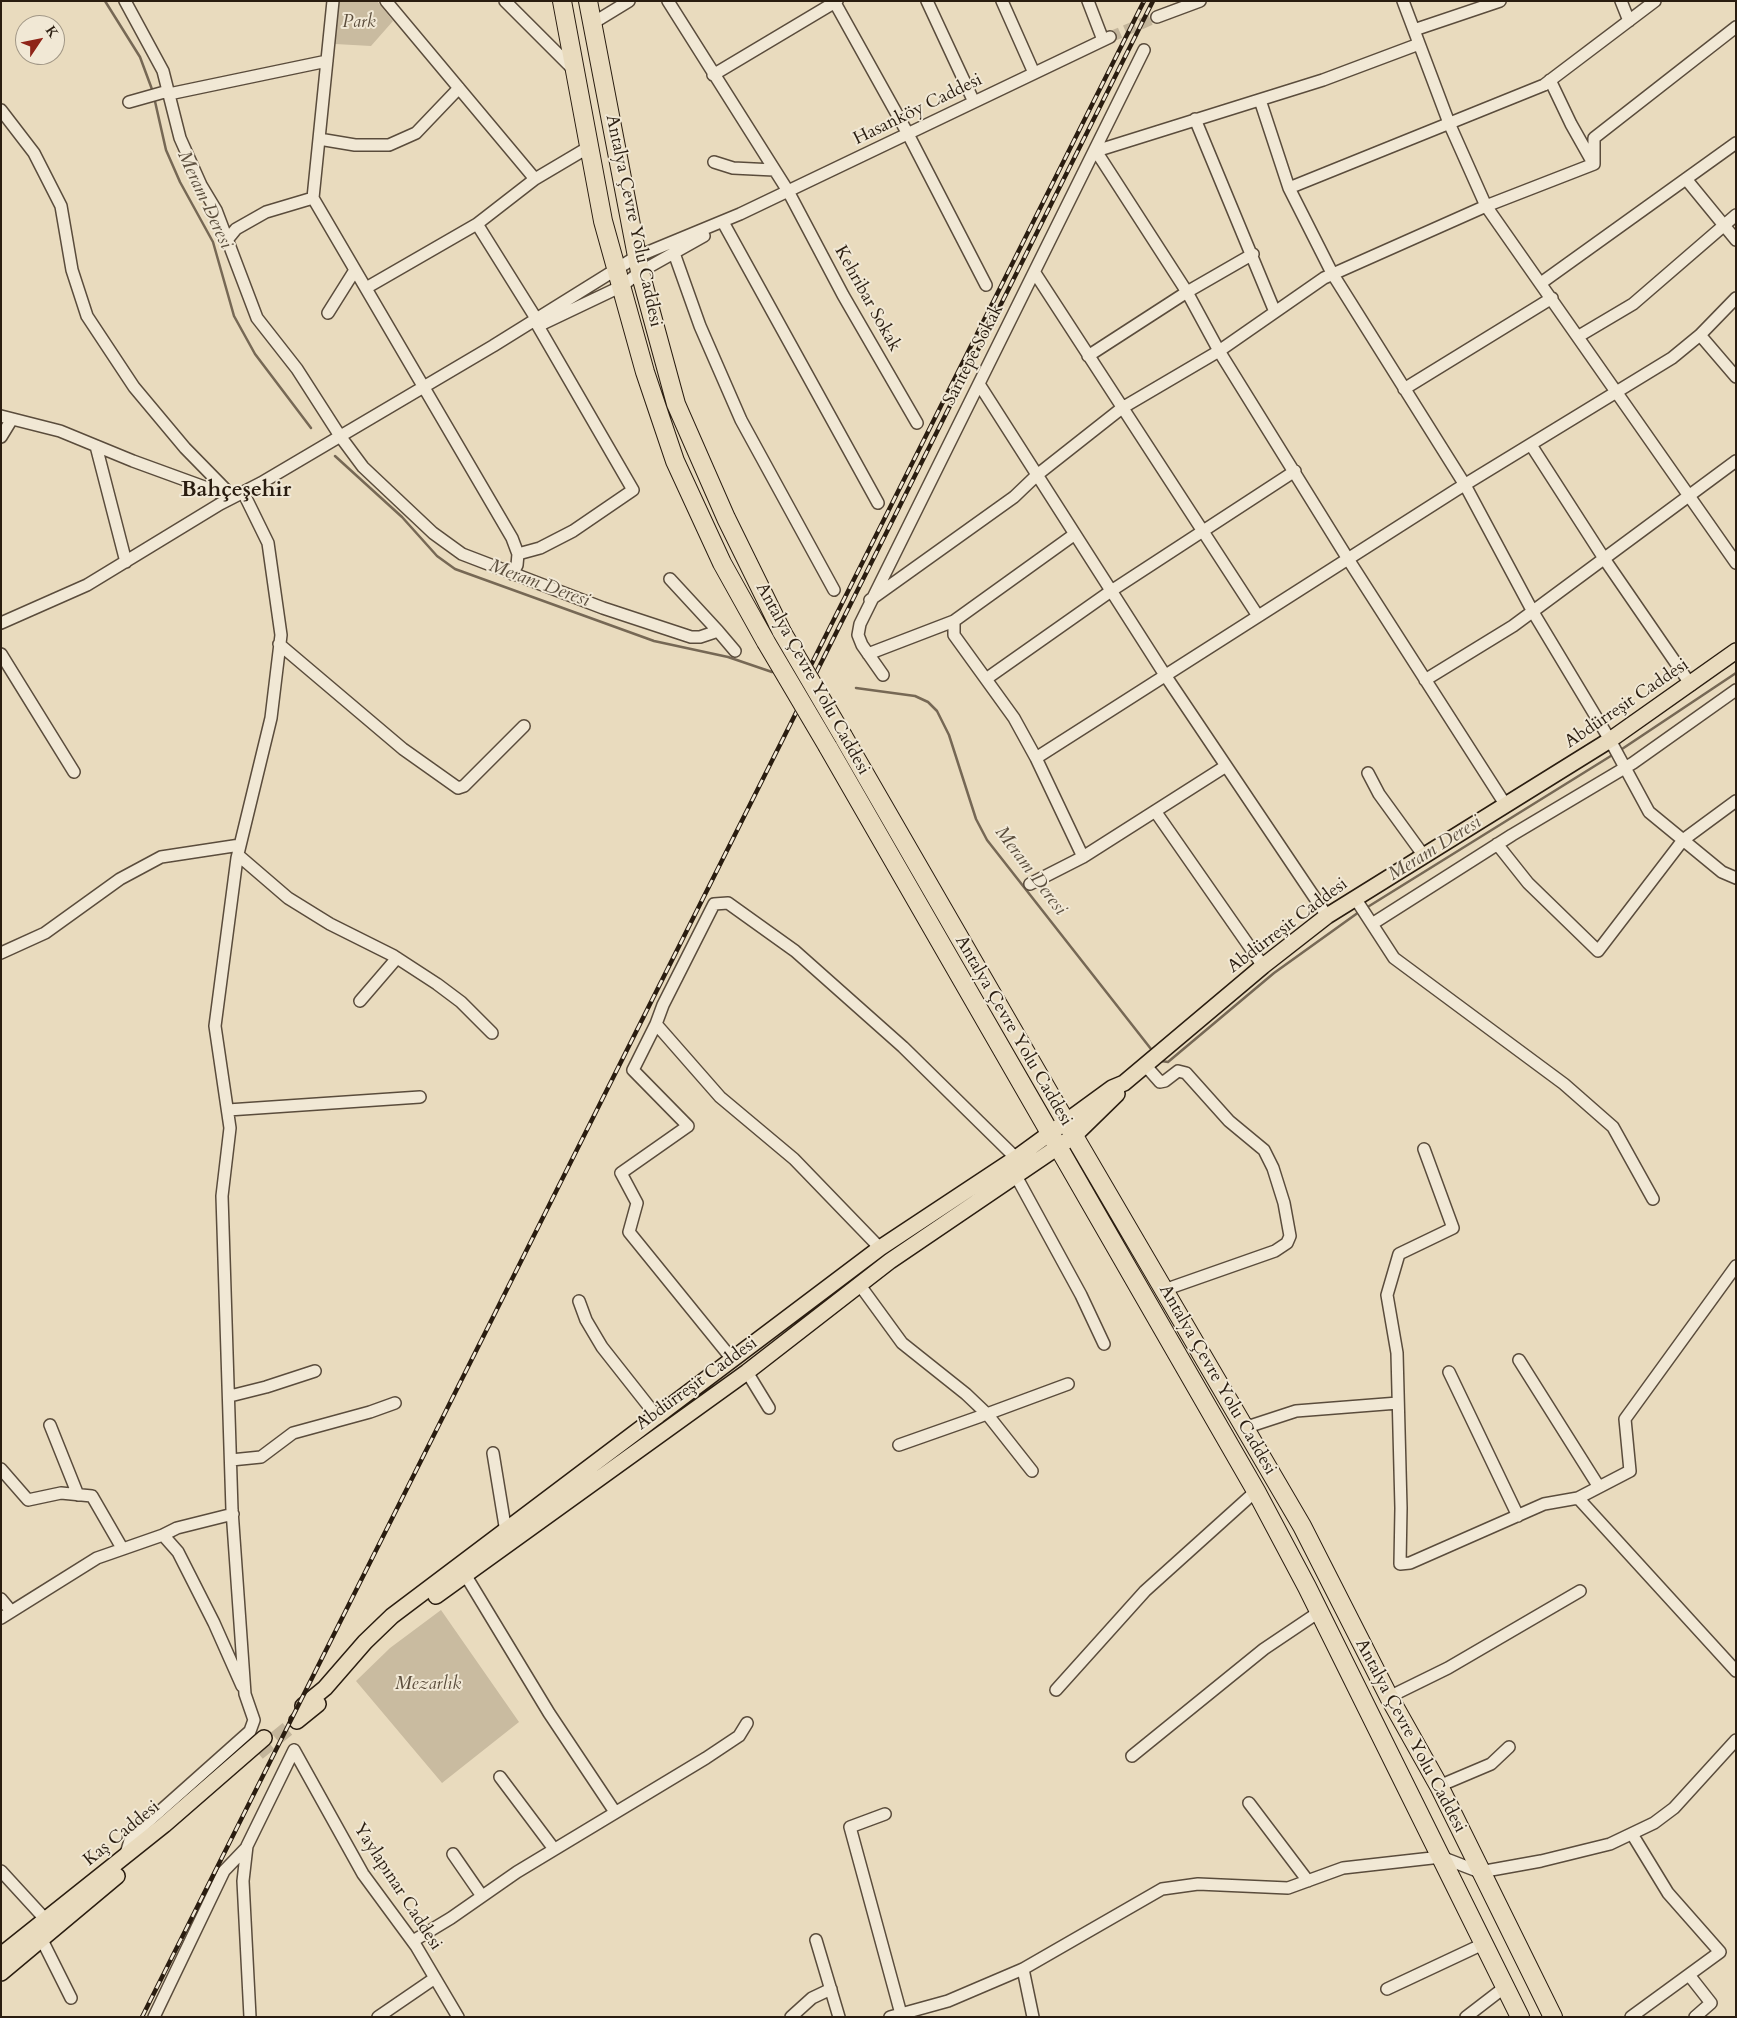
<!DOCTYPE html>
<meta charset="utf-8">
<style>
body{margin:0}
#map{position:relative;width:1737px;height:2018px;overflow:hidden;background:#e9dbbe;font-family:Cardo,serif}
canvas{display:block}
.frame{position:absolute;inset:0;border:2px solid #2a1d10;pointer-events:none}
.north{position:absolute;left:15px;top:15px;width:50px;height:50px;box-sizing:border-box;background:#f1e8d5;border:1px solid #a19786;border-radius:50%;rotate:56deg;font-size:14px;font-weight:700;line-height:20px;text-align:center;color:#2a1d10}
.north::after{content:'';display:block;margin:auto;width:18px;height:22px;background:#8f2418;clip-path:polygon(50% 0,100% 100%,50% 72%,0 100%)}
</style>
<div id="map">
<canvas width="1737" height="2018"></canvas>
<div class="frame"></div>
<div class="north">K</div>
</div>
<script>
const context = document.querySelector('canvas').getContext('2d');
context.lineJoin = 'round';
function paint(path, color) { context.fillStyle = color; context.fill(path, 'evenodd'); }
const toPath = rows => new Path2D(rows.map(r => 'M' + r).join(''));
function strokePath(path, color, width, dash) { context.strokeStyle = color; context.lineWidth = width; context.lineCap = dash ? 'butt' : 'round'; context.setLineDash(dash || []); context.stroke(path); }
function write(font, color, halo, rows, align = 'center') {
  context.font = font + ' Cardo,serif'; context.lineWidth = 4; context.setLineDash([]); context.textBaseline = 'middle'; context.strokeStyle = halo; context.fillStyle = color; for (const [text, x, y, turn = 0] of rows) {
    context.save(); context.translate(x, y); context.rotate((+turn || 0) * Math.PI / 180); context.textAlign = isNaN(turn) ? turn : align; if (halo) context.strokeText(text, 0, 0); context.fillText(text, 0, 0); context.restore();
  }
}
const green = toPath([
 [338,1,377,1,393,21,371,46,335,44],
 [441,1610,519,1722,442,1783,356,1681,390,1648]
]);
const stream = toPath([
 [105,1,140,57,153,92],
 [154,97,166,150,180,182,213,242,234,316,255,354,311,428],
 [335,456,402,517,437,556,455,569,654,641,728,657,772,672],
 [856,688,915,696,928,702,937,711,949,735,976,819,987,840,1151,1049],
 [1619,751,1736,673],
 [1366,908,1614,754],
 [1161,1061,1168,1062,1274,973,1359,912]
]);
const minorTunnel = toPath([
 [1110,37,1157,17]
]);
const majorTunnel = toPath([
 [258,1753,297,1721]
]);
const minor = toPath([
 [125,1,163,71,180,138,201,185,216,210,257,318,297,369,340,436,363,467,433,533,462,554,603,608,691,637,700,637,718,631,670,579],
 [333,1,313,198,512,538,518,554,517,565,512,574],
 [386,1,535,179],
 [505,1,574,70],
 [668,1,788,191,843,295,917,423],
 [834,1,908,134,986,285],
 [927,1,974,102],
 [1002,1,1034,73],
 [1088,1,1103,40],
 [1403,1,1449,123,1486,206,1736,563],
 [1621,1,1629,21],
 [1157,17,1200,1],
 [593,23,629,1],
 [1414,30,1500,1],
 [1419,44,1323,80,1096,151,1187,292,1219,351,1348,559,1505,804],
 [713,75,837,1],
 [1550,80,1571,124,1593,163],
 [169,94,327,61],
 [1260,100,1289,188,1332,273,1465,485,1533,612,1610,740,1649,812,1722,872,1736,878],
 [129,102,168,91],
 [1,110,34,153,61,206,72,270,87,316,134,387,185,448,233,497],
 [1195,119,1275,312],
 [319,139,355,145,389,145,416,133,459,88],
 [714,162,733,168,774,170],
 [1686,179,1736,240],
 [1289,188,1544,85,1655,1],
 [477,224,537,320],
 [724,224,878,503],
 [227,240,236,229,266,212,313,198],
 [674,253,700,326,741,420,834,590],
 [1035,273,1258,616],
 [1541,283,1736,143],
 [366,288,477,224,535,179,589,147],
 [328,313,355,270],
 [538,326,622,286,640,272,704,236],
 [1700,335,1736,377],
 [1579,336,1633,304,1736,215],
 [1088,356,1187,292,1253,254],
 [979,384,1165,675,1327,916],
 [1404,389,1552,298],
 [1,416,60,431,133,461,229,496],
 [1,437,12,419],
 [1531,445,1605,560,1691,685],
 [96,446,126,562],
 [1075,534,954,621,954,635,1014,718,1036,758,1083,857],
 [518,554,540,548,573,531,633,490,538,326],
 [870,600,1014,497,1037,475,1122,408,1219,351,1324,278,1486,206,1594,164,1594,138,1736,27],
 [1,623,87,585,220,504,261,483,493,346,636,257,740,214,1110,37],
 [718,631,735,651],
 [279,644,403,749,458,788,464,786,524,726],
 [1,654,74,772],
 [868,654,954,621],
 [883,675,862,645,858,635,860,624,1144,50],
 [986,679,1111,591,1295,471],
 [1425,680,1513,626,1736,461],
 [1036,758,1456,490,1672,358,1700,335,1736,298],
 [1368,773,1379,794,1424,856],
 [1155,811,1263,966],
 [1497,844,1528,883,1598,951,1683,840,1736,801],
 [238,855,288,898,330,924,394,956,437,984,461,1002,492,1033],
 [1030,884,1083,857,1226,766],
 [1355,898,1394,958,1564,1084,1613,1127,1653,1199],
 [1372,924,1512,835,1633,763,1736,690],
 [1,953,45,933,120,879,161,857,240,845],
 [360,1001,397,958],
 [656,1024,633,1070,688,1126,621,1173,637,1203,629,1232,732,1359],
 [1145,1065,1160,1082,1165,1081,1178,1071,1186,1073,1229,1121,1264,1150,1273,1168,1284,1203,1290,1236,1287,1243,1275,1251,1164,1290],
 [228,1110,420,1097],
 [1424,1149,1453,1228,1399,1254,1387,1295,1397,1353,1401,1508,1400,1564,1410,1563,1544,1504,1578,1498,1736,1671],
 [1016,1176,1081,1295,1104,1344],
 [880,1248,794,1159,720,1097,656,1024,663,1005,714,904,728,903,795,951,903,1047,1016,1158],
 [859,1284,902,1343,966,1394,987,1414,1068,1384],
 [579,1301,586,1320,602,1347,658,1418],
 [1519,1360,1599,1487],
 [747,1372,769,1408],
 [1449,1372,1518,1516],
 [230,1396,266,1387,315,1371],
 [50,1425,78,1495],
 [1244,1428,1296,1411,1398,1403],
 [899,1445,987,1414,1032,1471],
 [493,1453,506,1532],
 [231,1460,261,1457,293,1433,370,1412,395,1403],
 [1,1469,28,1500,61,1493,92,1496,122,1548],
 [1578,1498,1630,1471,1625,1419,1736,1266],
 [163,1535,177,1528,233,1514],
 [466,1576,549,1713,615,1812],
 [1,1599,11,1611],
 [1,1618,97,1558,163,1535,178,1552,214,1623,242,1686],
 [1056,1690,1145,1591,1256,1491],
 [1389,1697,1448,1668,1580,1591],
 [294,1750,363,1874,416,1946,458,2017],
 [1132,1756,1264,1649,1319,1612],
 [500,1777,554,1849],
 [1439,1786,1491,1764,1509,1747],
 [1249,1803,1308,1881],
 [885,1814,850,1827,901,2014],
 [453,1854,482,1896],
 [125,1857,131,1837,250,1731,254,1720,245,1694,232,1510,222,1196,230,1128,215,1026,237,858,271,718,281,635,268,543,243,492],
 [1,1871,46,1920],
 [42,1940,71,1998],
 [816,1940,839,2017],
 [413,1941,451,1918,517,1872,706,1758,739,1736,747,1723],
 [1023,1969,1033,2017],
 [1689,1975,1711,2003,1695,2017],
 [1387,1989,1483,1944],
 [154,2017,224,1871,247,1847],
 [250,2017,243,1881,247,1846,294,1750],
 [378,2017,435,1978],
 [791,2017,812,1998,831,1989],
 [890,2017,948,2001,1023,1969,1162,1889,1198,1884,1288,1888,1343,1868,1441,1857,1480,1872,1541,1861,1610,1844,1654,1823,1674,1808,1736,1740],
 [1466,2017,1505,1987],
 [1631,2017,1720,1952,1668,1893,1632,1834]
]);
const major = toPath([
 [436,1596,747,1372,890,1261,1074,1136,1117,1094],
 [303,1706,325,1688,365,1642,392,1616,880,1248,1016,1158,1112,1088,1124,1083,1263,966,1327,916,1610,740,1736,651],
 [297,1721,318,1704],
 [1,1955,164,1825,264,1738],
 [1,1973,117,1876]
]);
const highway = toPath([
 [562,1,603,221,645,372,675,461,722,563,766,642],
 [588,1,640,272,676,404,726,518,782,632],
 [843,736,1074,1136,1302,1526,1389,1697,1439,1786,1553,2017],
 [828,747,1256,1491,1307,1587,1520,2017]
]);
const rail = toPath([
 [799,689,1144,1],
 [142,2017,1153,1]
]);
const highwayBridge = toPath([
 [782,632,843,736],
 [766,642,828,747]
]);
const parkNames = [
 ["Park",359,23],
 ["Mezarlık",428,1685]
];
const streetNames = [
 ["Hasanköy Caddesi",918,110,-26],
 ["Antalya Çevre Yolu Caddesi",633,221,78],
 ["Kehribar Sokak",867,299,61],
 ["Sarıtepe Sokak",974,355,-63],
 ["Antalya Çevre Yolu Caddesi",812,679,61],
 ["Abdürreşit Caddesi",1627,704,-34],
 ["Abdürreşit Caddesi",1288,926,-37],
 ["Antalya Çevre Yolu Caddesi",1013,1031,60],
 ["Antalya Çevre Yolu Caddesi",1217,1380,60],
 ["Abdürreşit Caddesi",697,1384,-36],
 ["Antalya Çevre Yolu Caddesi",1410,1736,62],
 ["Kaş Caddesi",122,1834,-39],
 ["Yaylapınar Caddesi",397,1887,57]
];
const waterNames = [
 ["Meram Deresi",204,200,65],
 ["Meram Deresi",539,584,20],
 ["Meram Deresi",1435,849,-32],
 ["Meram Deresi",1030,871,53]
];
const districtNames = [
 ["Bahçeşehir",236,491]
];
paint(green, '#c9bba0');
strokePath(stream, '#766855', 2.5);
strokePath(minorTunnel, '#c3b59b', 11, [11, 5.5]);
strokePath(majorTunnel, '#c3b59b', 15, [15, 8]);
strokePath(minor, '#5a4c3c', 14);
strokePath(major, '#2a1d10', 18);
strokePath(highway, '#2a1d10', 20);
strokePath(minor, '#f1e8d5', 11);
strokePath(major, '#e9dbbe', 15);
strokePath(highway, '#e9dbbe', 18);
strokePath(rail, '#2a1d10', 4.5);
strokePath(rail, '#f1e8d5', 2.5, [8]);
strokePath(highwayBridge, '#2a1d10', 20, []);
strokePath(highwayBridge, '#e9dbbe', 18);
write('italic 18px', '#5a4c3b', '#f1e8d5', parkNames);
write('18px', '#2a1d10', '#f1e8d5', streetNames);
write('italic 19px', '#5c4f3e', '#f1e8d5', waterNames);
write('bold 22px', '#2a1d10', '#f1e8d5', districtNames);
</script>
